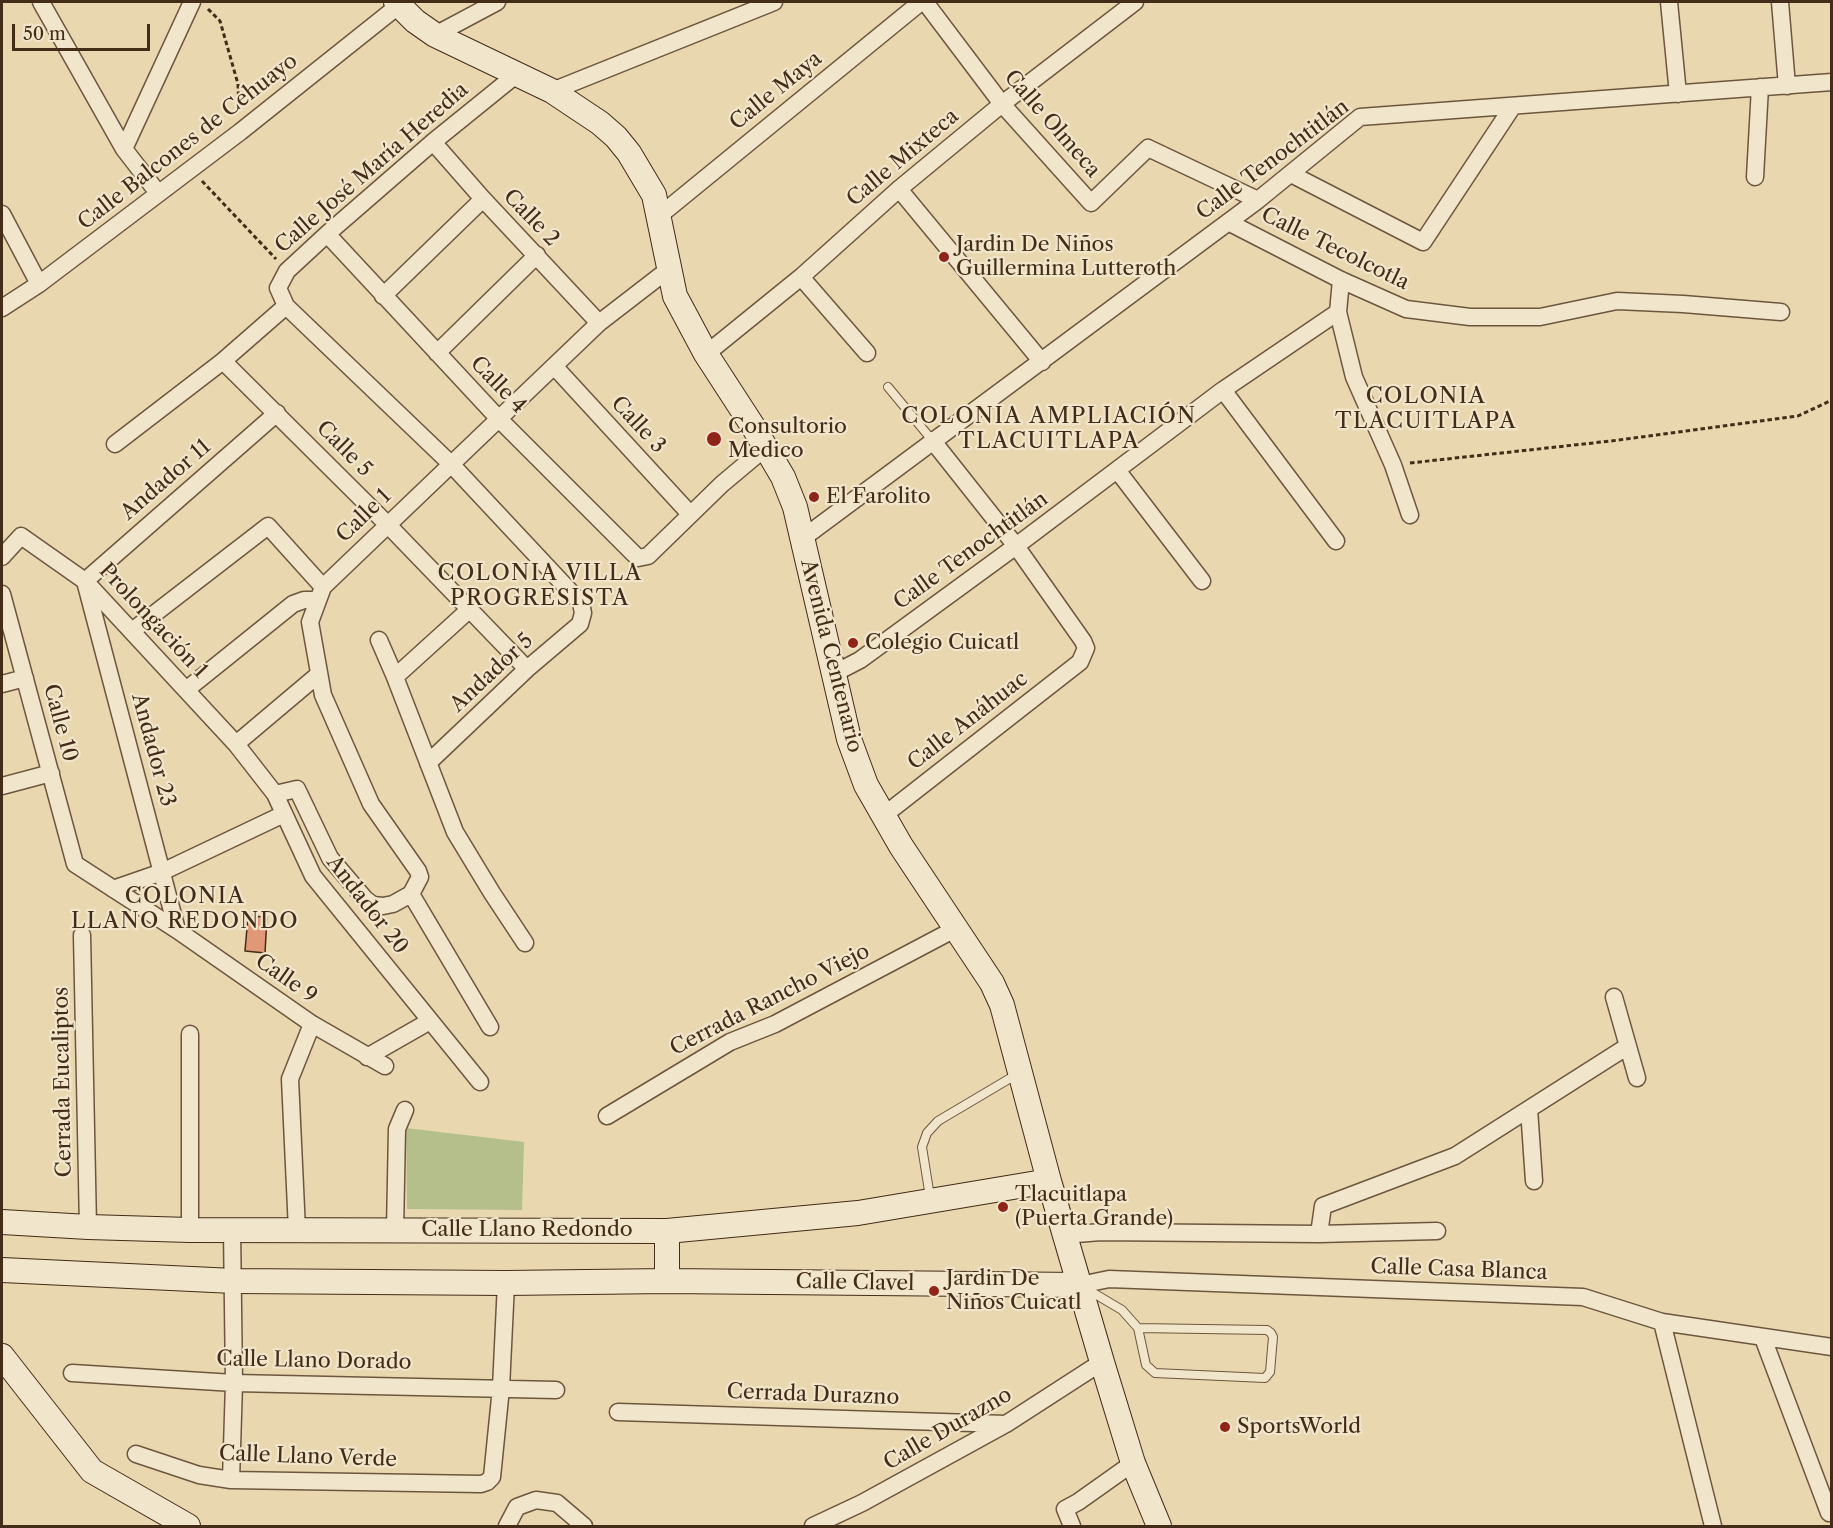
<!DOCTYPE html>
<meta charset="utf-8">
<style>
body{margin:0}
#map{position:relative;width:1833px;height:1528px;overflow:hidden;background:#e9d7af;font-family:"Libre Caslon Text",serif}
canvas{display:block}
.frame{position:absolute;inset:0;border:3px solid #432c18;pointer-events:none}
.scale{position:absolute;left:12px;top:24px;width:138px;height:27px;box-sizing:border-box;border:3px solid #432c18;border-top:0;padding-left:8px;font-size:18px;line-height:21px;white-space:nowrap;color:#432c18;-webkit-text-stroke:4px #f1e5cb;paint-order:stroke}
</style>
<div id="map">
<canvas width="1833" height="1528"></canvas>
<div class="frame"></div>
<div class="scale">50 m</div>
</div>
<script>
const context = document.querySelector('canvas').getContext('2d');
context.lineJoin = 'round';
function paint(path, color) { context.fillStyle = color; context.fill(path, 'evenodd'); }
const toPath = rows => new Path2D(rows.map(r => 'M' + r).join(''));
function strokePath(path, color, width, dash) { context.strokeStyle = color; context.lineWidth = width; context.lineCap = dash ? 'butt' : 'round'; context.setLineDash(dash || []); context.stroke(path); }
function write(font, color, halo, rows, align = 'center') {
  context.font = font + ' "Libre Caslon Text",serif'; context.lineWidth = 4.5; context.setLineDash([]); context.textBaseline = 'middle'; context.strokeStyle = halo; context.fillStyle = color; for (const [text, x, y, turn = 0] of rows) {
    context.save(); context.translate(x, y); context.rotate((+turn || 0) * Math.PI / 180); context.textAlign = isNaN(turn) ? turn : align; if (halo) context.strokeText(text, 0, 0); context.fillText(text, 0, 0); context.restore();
  }
}
const green = toPath([
 [406,1128,524,1142,522,1210,407,1209]
]);
const building = toPath([
 [248,916,267,917,265,953,245,951,248,916]
]);
const path = toPath([
 [208,9,220,21,238,84,239,112],
 [202,181,276,259],
 [1410,463,1611,441,1798,416,1832,400]
]);
const lane = toPath([
 [888,387,932,440],
 [930,1197,922,1147,927,1133,938,1121,1019,1073],
 [1085,1288,1122,1310,1138,1328,1146,1365,1155,1373,1265,1378,1270,1372,1273,1337,1271,1333,1267,1330,1138,1328]
]);
const street = toPath([
 [41,2,124,149,158,193],
 [925,2,1002,104,1091,203,1148,148,1258,200],
 [1669,2,1678,94],
 [1780,2,1787,86],
 [435,35,497,2],
 [552,91,774,2],
 [433,142,483,199,599,323],
 [124,149,192,2],
 [1291,174,1423,242,1513,106],
 [1755,177,1760,87],
 [899,189,1042,362],
 [2,214,39,284],
 [659,216,921,2],
 [1228,222,1341,280,1406,309,1470,317,1540,317,1617,301,1683,304,1781,312],
 [327,234,499,419,638,558,648,556,722,484,765,448],
 [801,277,867,353],
 [1341,280,1338,312,1354,377,1393,465,1410,515],
 [383,296,483,199],
 [2,308,39,284,240,132,398,6],
 [437,353,537,255],
 [706,354,801,277,899,189,1002,104,1135,2],
 [223,361,388,525,527,669],
 [554,366,690,514],
 [1223,390,1336,541],
 [115,444,223,361,286,306],
 [1117,470,1202,581],
 [803,538,1258,200,1360,117,1832,82],
 [2,557,21,536,85,581,236,744,275,794,313,876,480,1082],
 [85,581,277,413],
 [86,585,177,930],
 [2,594,75,864,177,930,312,1024,385,1066],
 [132,631,268,526,323,587],
 [379,640,395,677,455,832,492,893,525,943],
 [833,674,860,660,1016,546,1223,390,1338,312],
 [395,677,470,609],
 [2,684,25,678],
 [186,690,293,604,304,600,318,600],
 [236,744,319,674],
 [428,763,527,669,580,624,583,613,581,603,451,464,286,306,278,288,287,271,327,234,433,142,517,74],
 [2,786,51,773],
 [275,794,297,789,330,858,365,899,373,905,383,906,393,904,411,894,420,877,418,871,371,804,323,695,310,622,323,587,599,323,669,269],
 [883,816,1080,662,1086,648,1083,641,1016,546,932,440],
 [113,889,162,872,284,814],
 [411,894,490,1027],
 [82,935,88,1227],
 [1614,997,1637,1078],
 [190,1034,190,1230],
 [367,1057,430,1021],
 [1529,1109,1534,1181],
 [607,1116,730,1042,775,1024,955,929],
 [297,1230,290,1079,312,1024],
 [395,1230,397,1129,405,1110],
 [1319,1234,1323,1206,1455,1156,1628,1046],
 [1064,1235,1101,1232,1319,1234,1437,1231],
 [1080,1285,1109,1279,1583,1297,1662,1322,1832,1347],
 [1662,1322,1713,1526],
 [1763,1338,1829,1513],
 [72,1373,234,1383,556,1390],
 [618,1412,1006,1424],
 [136,1454,199,1475,231,1480,481,1484,487,1482,492,1477,501,1388,506,1283],
 [231,1480,234,1383,232,1230],
 [507,1526,517,1507,536,1500,557,1503,584,1526],
 [813,1526,862,1503,1006,1424,1102,1362],
 [1072,1526,1065,1509,1078,1502,1133,1463]
]);
const secondary = toPath([
 [396,2,415,21,435,35,552,91,600,123,616,137,629,153,654,195,675,296,706,354,754,428,783,477,795,507,849,739,866,785,901,846,992,983,1002,1005,1049,1181,1102,1362,1133,1463,1159,1526],
 [2,1222,88,1227,190,1230,667,1231,858,1213,1049,1181],
 [2,1270,234,1281,506,1283,667,1281,1080,1285],
 [667,1281,667,1231],
 [2,1356,92,1471,188,1526]
]);
const markers = [
 [944,257,6,"#8f2418"],
 [714,439,8,"#8f2418"],
 [814,497,6,"#8f2418"],
 [853,643,6,"#8f2418"],
 [1003,1207,6,"#8f2418"],
 [934,1291,6,"#8f2418"],
 [1225,1427,6,"#8f2418"]
];
const streetNames = [
 ["Calle Maya",776,91,-39],
 ["Calle Olmeca",1052,124,49],
 ["Calle Balcones de Cehuayo",188,142,-38],
 ["Calle Mixteca",903,158,-40],
 ["Calle Tenochtitlán",1273,160,-37],
 ["Calle José María Heredia",372,168,-41],
 ["Calle 2",531,218,46],
 ["Calle Tecolcotla",1335,249,26],
 ["Calle 4",498,385,46],
 ["Calle 3",638,425,47],
 ["Calle 5",344,449,45],
 ["Andador 11",166,480,-41],
 ["Calle 1",364,516,-44],
 ["Calle Tenochtitlán",971,551,-36],
 ["Prolongación 1",153,621,47],
 ["Avenida Centenario",831,656,76],
 ["Andador 5",492,673,-43],
 ["Calle Anáhuac",968,721,-38],
 ["Calle 10",60,723,75],
 ["Andador 23",153,750,75],
 ["Andador 20",367,905,52],
 ["Calle 9",286,979,35],
 ["Cerrada Rancho Viejo",770,1000,-27],
 ["Cerrada Eucaliptos",63,1082,-91],
 ["Calle Llano Redondo",527,1230],
 ["Calle Casa Blanca",1459,1270,2],
 ["Calle Clavel",855,1283,1],
 ["Calle Llano Dorado",314,1361,1],
 ["Cerrada Durazno",813,1395,2],
 ["Calle Durazno",948,1429,-30],
 ["Calle Llano Verde",308,1457,2]
];
const poiNames = [
 ["Jardin De Niños",956,245],
 ["Guillermina Lutteroth",956,269],
 ["Consultorio",728,427],
 ["Medico",728,451],
 ["El Farolito",826,497],
 ["Colegio Cuicatl",865,643],
 ["Tlacuitlapa",1015,1195],
 ["(Puerta Grande)",1015,1219],
 ["Jardin De",946,1279],
 ["Niños Cuicatl",946,1303],
 ["SportsWorld",1237,1427]
];
const neighbourhoodNames = [
 ["COLONIA",1426,397],
 ["TLACUITLAPA",1426,422],
 ["COLONIA AMPLIACIÓN",1049,417],
 ["TLACUITLAPA",1049,442],
 ["COLONIA VILLA",540,574],
 ["PROGRESISTA",540,599],
 ["COLONIA",185,897],
 ["LLANO REDONDO",185,922]
];
paint(green, '#b4bf8c');
paint(building, '#e29876');
strokePath(building, '#432c18', 1.5);
strokePath(lane, '#6c573e', 10);
strokePath(street, '#6c573e', 19);
strokePath(secondary, '#432c18', 26);
strokePath(path, '#432c18', 3, [4.5, 3]);
strokePath(lane, '#f1e5cb', 8);
strokePath(street, '#f1e5cb', 16);
strokePath(secondary, '#f1e5cb', 24);
for (const [x, y, r, color] of markers) { const dot = new Path2D(); dot.arc(x, y, r, 0, 2 * Math.PI); context.fillStyle = color; context.fill(dot); strokePath(dot, '#f1e5cb', 2); }
write('21px', '#432c18', '#f1e5cb', streetNames);
write('21px', '#432c18', '#f1e5cb', poiNames, 'left');
context.letterSpacing = '1.5px';
write('22px', '#432c18', '#f1e5cb', neighbourhoodNames);
context.letterSpacing = '0px';
</script>
